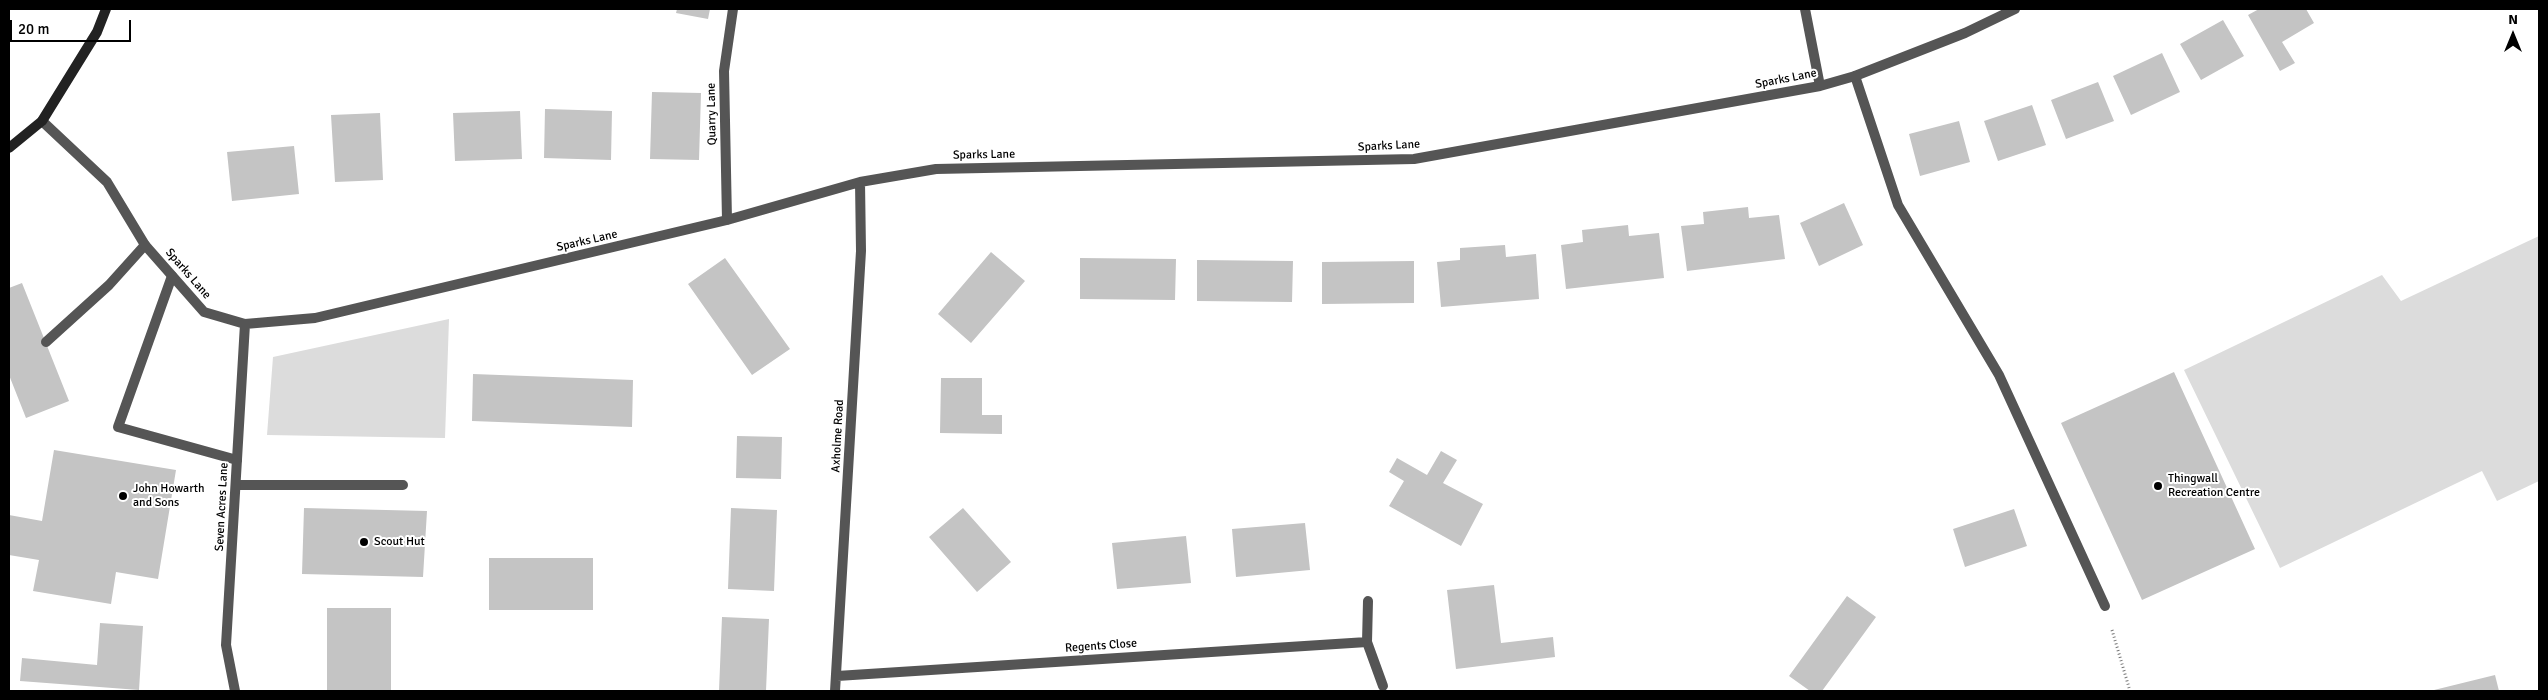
<!DOCTYPE html>
<style>
body{margin:0}
#map{position:relative;width:2548px;height:700px;overflow:hidden;background:#fff;font-family:Signika,sans-serif}
canvas{display:block}
.frame{position:absolute;inset:0;border:10px solid #000;pointer-events:none}
.north{position:absolute;left:2488px;top:10px;width:50px;height:50px;-webkit-text-stroke:4px #fff;paint-order:stroke;rotate:0deg;font-size:14px;font-weight:700;line-height:20px;text-align:center;color:#000}
.north::after{content:'';display:block;margin:auto;width:18px;height:22px;background:#000;clip-path:polygon(50% 0,100% 100%,50% 72%,0 100%)}
.scale{position:absolute;left:10px;top:20px;width:121px;height:22px;box-sizing:border-box;border:2px solid #000;border-top:0;padding-left:6px;font-size:15px;line-height:18px;white-space:nowrap;color:#000;-webkit-text-stroke:4px #fff;paint-order:stroke}
</style>
<div id="map">
<canvas width="2548" height="700"></canvas>
<div class="frame"></div>
<div class="north">N</div>
<div class="scale">20 m</div>
</div>
<script>
const context = document.querySelector('canvas').getContext('2d');
context.lineJoin = 'round';
function paint(path, color) { context.fillStyle = color; context.fill(path, 'evenodd'); }
const toPath = rows => new Path2D(rows.map(r => 'M' + r).join(''));
function strokePath(path, color, width, dash) { context.strokeStyle = color; context.lineWidth = width; context.lineCap = dash ? 'butt' : 'round'; context.setLineDash(dash || []); context.stroke(path); }
function write(font, color, halo, rows, align = 'center') {
  context.font = font + ' Signika,sans-serif'; context.lineWidth = 4; context.setLineDash([]); context.textBaseline = 'middle'; context.strokeStyle = halo; context.fillStyle = color; for (const [text, x, y, turn = 0] of rows) {
    context.save(); context.translate(x, y); context.rotate((+turn || 0) * Math.PI / 180); context.textAlign = isNaN(turn) ? turn : align; if (halo) context.strokeText(text, 0, 0); context.fillText(text, 0, 0); context.restore();
  }
}
const green = toPath([
 [2539,236,2539,481,2497,501,2482,471,2280,568,2184,370,2382,275,2401,301],
 [449,319,445,438,267,435,273,357]
]);
const building = toPath([
 [677,9,710,9,708,19,676,13],
 [2259,9,2306,9,2314,23,2282,42,2295,63,2280,71,2248,15],
 [2223,20,2244,56,2201,80,2180,44],
 [2162,53,2180,92,2131,115,2113,76],
 [2098,82,2114,121,2066,139,2051,100],
 [652,92,701,93,699,160,650,159],
 [2032,105,2046,145,1998,161,1984,121],
 [545,109,612,111,611,160,544,158],
 [520,111,522,159,455,161,453,113],
 [380,113,383,180,335,182,331,115],
 [1959,121,1970,162,1920,176,1909,134],
 [294,146,299,194,232,201,227,152],
 [1844,203,1863,245,1819,266,1800,223],
 [1748,207,1749,218,1779,215,1785,259,1687,271,1681,226,1704,224,1703,212],
 [1628,225,1629,236,1659,233,1664,278,1566,289,1561,245,1583,242,1582,230],
 [1505,245,1506,257,1536,254,1539,299,1441,307,1437,262,1460,260,1460,248],
 [991,252,1025,281,971,343,938,314],
 [725,258,790,349,752,375,688,284],
 [1080,258,1176,259,1175,300,1080,299],
 [1197,260,1293,261,1292,302,1197,301],
 [1414,261,1414,303,1322,304,1322,262],
 [22,283,69,401,26,418,9,375,9,288],
 [2174,372,2255,549,2142,600,2061,423],
 [473,374,633,380,632,427,472,421],
 [941,378,982,378,982,415,1002,415,1002,434,940,433],
 [737,436,782,437,781,479,736,478],
 [54,450,176,470,158,579,116,572,111,604,33,591,39,560,9,555,9,515,42,521],
 [1441,451,1457,460,1443,483,1483,504,1461,546,1389,506,1404,481,1389,472,1397,458,1427,475],
 [304,508,427,511,423,577,302,574],
 [731,508,777,510,774,591,728,589],
 [963,508,1011,562,977,592,929,537],
 [2014,509,2027,546,1965,567,1953,529],
 [1305,523,1310,570,1236,577,1232,529],
 [1186,536,1191,583,1117,589,1112,543],
 [489,558,593,558,593,610,489,610],
 [1494,585,1501,643,1553,637,1555,657,1456,669,1447,590],
 [1847,596,1876,617,1822,691,1810,691,1789,676],
 [327,608,391,608,391,691,327,691],
 [722,617,769,619,766,691,719,691],
 [100,623,143,626,139,690,20,681,22,658,97,665],
 [2495,675,2499,691,2430,691]
]);
const path = toPath([
 [2112,630,2130,691]
]);
const service = toPath([
 [1855,76,1898,205,1999,375,2105,606],
 [172,276,118,427,237,460],
 [46,342,109,285,145,245],
 [236,485,403,485]
]);
const minor = toPath([
 [1805,9,1820,86],
 [42,121,107,182,145,245,204,312,245,324,315,318,727,220,860,182,936,169,1414,159,1820,86,1855,76,1965,33,2015,9],
 [727,220,724,71,733,9],
 [1368,601,1367,642,1383,686],
 [837,676,1367,642],
 [235,691,226,645,245,324],
 [835,691,861,251,860,182]
]);
const secondary = toPath([
 [9,148,42,121,97,32,106,9]
]);
const markers = [
 [2158,486,5,"#000"],
 [123,496,5,"#000"],
 [364,542,5,"#000"]
];
const streetNames = [
 ["Sparks Lane",1786,79,-11],
 ["Quarry Lane",712,114,-91],
 ["Sparks Lane",1389,146,-3],
 ["Sparks Lane",984,155,-1],
 ["Sparks Lane",587,241,-13],
 ["Sparks Lane",188,274,49],
 ["Axholme Road",838,436,-87],
 ["Seven Acres Lane",222,507,-87],
 ["Regents Close",1101,646,-4]
];
const poiNames = [
 ["Thingwall",2168,479],
 ["Recreation Centre",2168,493],
 ["John Howarth",133,489],
 ["and Sons",133,503],
 ["Scout Hut",374,542]
];
paint(green, '#dcdcdc');
paint(building, '#c4c4c4');
strokePath(path, '#777', 3, [1, 2.5]);
strokePath(service, '#555', 10);
strokePath(minor, '#555', 10);
strokePath(secondary, '#222', 10);
for (const [x, y, r, color] of markers) { const dot = new Path2D(); dot.arc(x, y, r, 0, 2 * Math.PI); context.fillStyle = color; context.fill(dot); strokePath(dot, '#fff', 2); }
write('12px', '#000', '#fff', streetNames);
write('12px', '#000', '#fff', poiNames, 'left');
</script>
